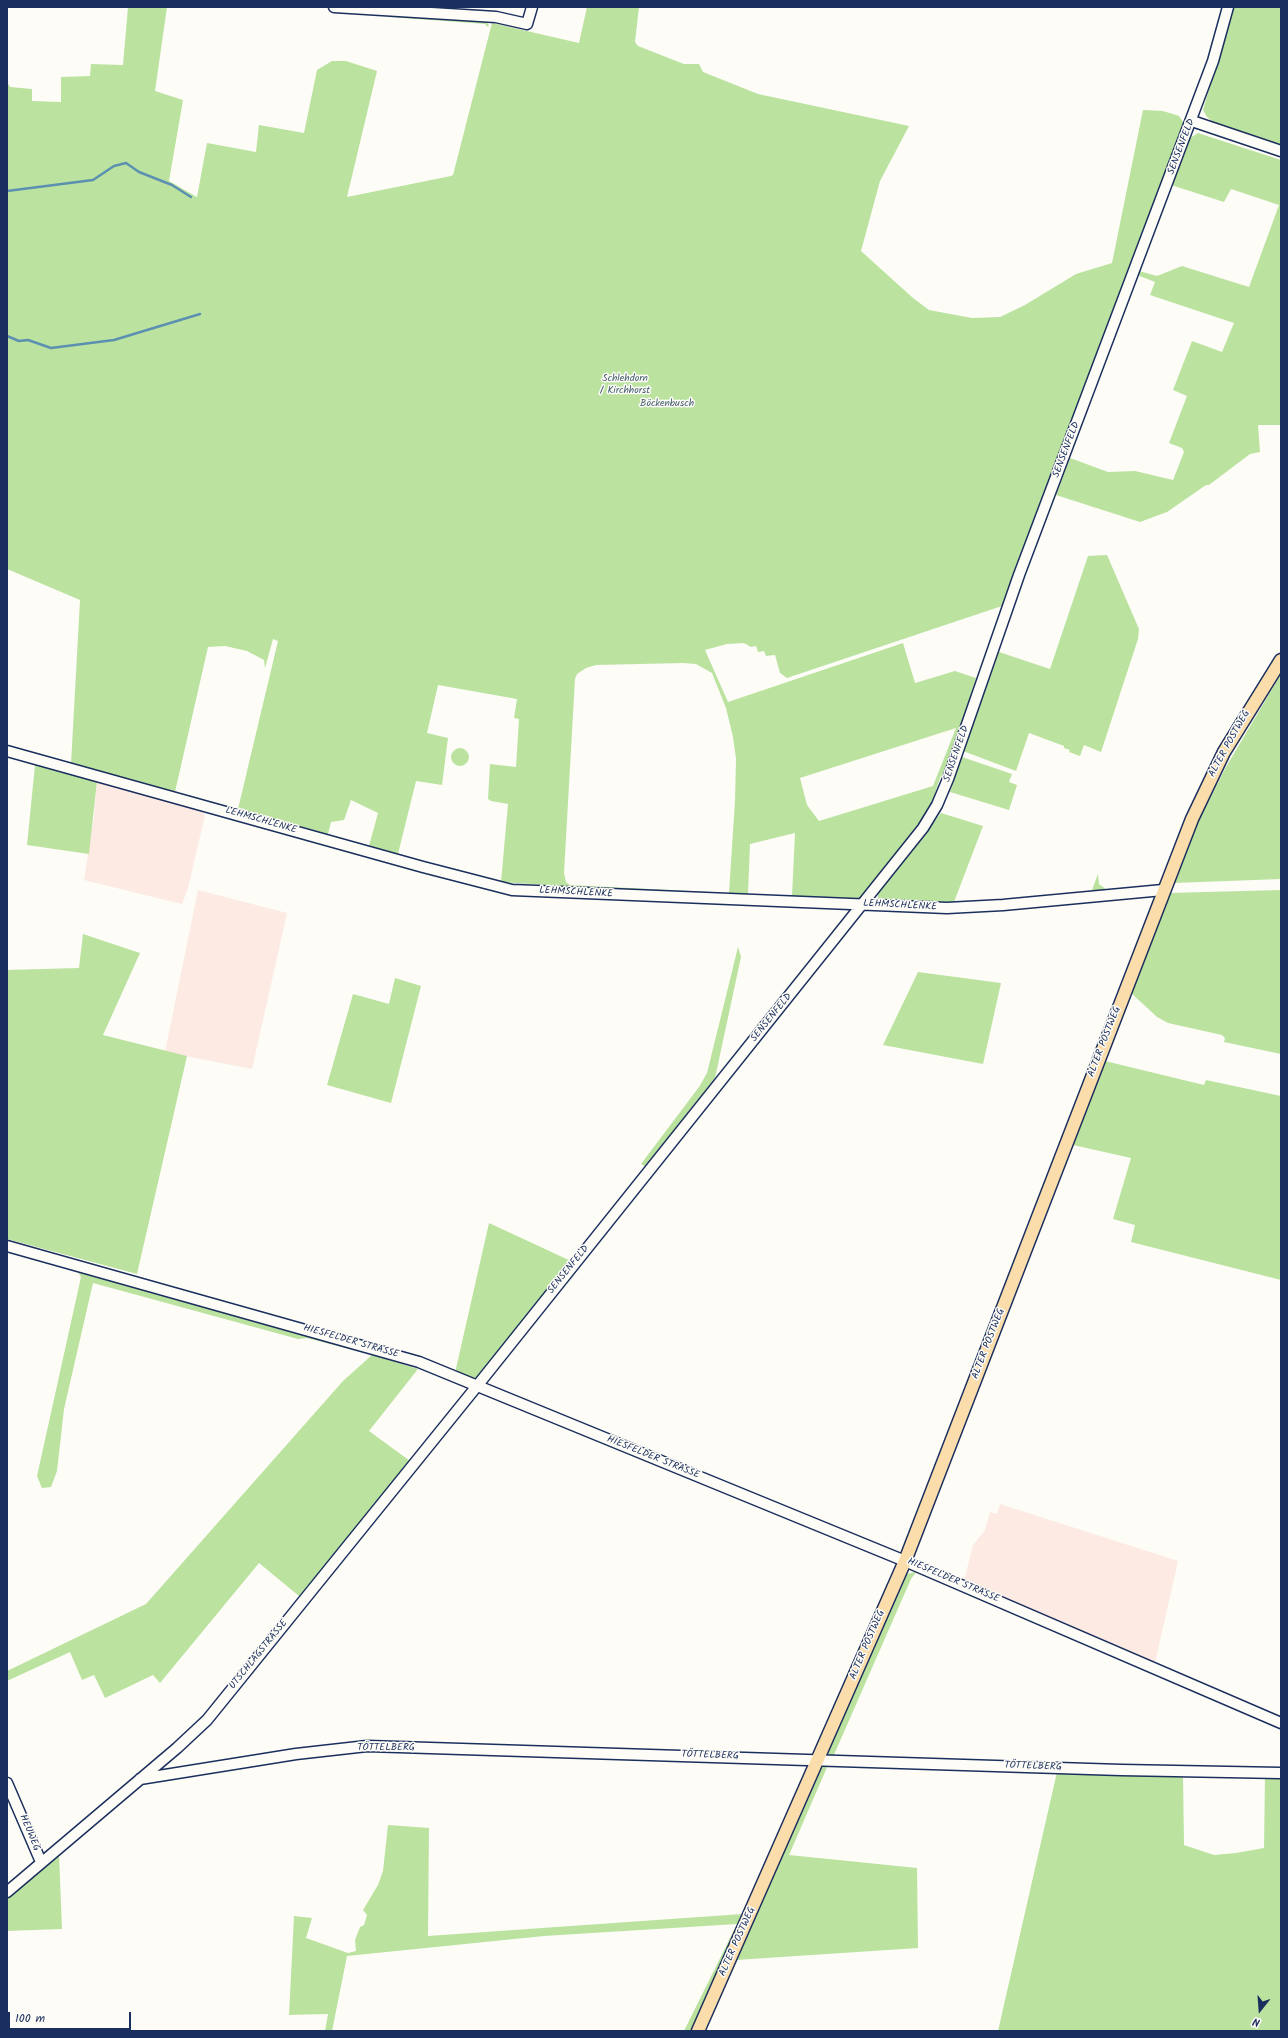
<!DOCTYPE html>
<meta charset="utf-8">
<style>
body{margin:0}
#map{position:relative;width:1288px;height:2038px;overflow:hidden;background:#fdfcf7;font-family:Kalam,sans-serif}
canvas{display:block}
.frame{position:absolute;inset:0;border:8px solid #1b2f5e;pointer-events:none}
.north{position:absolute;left:1240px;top:1990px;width:40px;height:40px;-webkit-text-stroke:3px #fdfcf7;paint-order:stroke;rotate:197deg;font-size:11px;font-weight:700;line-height:16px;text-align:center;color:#1b2f5e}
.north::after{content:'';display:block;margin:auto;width:14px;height:18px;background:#1b2f5e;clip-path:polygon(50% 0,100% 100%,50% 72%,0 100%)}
.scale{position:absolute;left:8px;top:2012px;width:123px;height:18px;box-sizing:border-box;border:2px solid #1b2f5e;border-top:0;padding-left:5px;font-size:12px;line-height:14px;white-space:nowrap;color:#1b2f5e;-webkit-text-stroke:3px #fdfcf7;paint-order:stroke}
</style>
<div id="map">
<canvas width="1288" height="2038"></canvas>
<div class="frame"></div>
<div class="north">N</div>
<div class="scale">100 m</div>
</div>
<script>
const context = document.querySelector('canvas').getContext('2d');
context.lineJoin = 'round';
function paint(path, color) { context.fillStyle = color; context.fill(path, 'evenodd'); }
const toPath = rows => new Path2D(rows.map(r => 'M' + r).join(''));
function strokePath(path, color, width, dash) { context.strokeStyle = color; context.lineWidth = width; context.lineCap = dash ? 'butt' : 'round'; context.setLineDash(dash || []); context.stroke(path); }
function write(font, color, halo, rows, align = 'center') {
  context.font = font + ' Kalam,sans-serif'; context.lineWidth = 3; context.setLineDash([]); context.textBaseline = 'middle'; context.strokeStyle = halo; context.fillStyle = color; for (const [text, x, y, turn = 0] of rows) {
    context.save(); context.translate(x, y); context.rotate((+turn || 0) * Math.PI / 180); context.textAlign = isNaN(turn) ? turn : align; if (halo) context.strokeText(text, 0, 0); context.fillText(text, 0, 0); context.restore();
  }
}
const built = toPath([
 [97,781,201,810,205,815,188,888,182,904,84,880,94,816],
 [198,890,287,913,252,1069,165,1052],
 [1000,1504,1178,1561,1155,1663,962,1580,965,1577,973,1545,985,1530,990,1512,997,1514]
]);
const green = toPath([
 [128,7,167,7,155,91,183,100,169,181,197,197,207,143,256,152,259,125,304,133,317,70,332,61,346,61,377,71,347,197,451,176,453,175,492,23,579,43,587,7,639,7,635,42,638,46,684,64,699,64,703,72,758,94,909,126,880,181,861,251,913,298,929,310,972,318,1000,317,1025,305,1076,274,1112,263,1143,110,1163,111,1179,116,1185,125,1002,606,787,678,780,673,775,655,766,656,764,651,758,652,756,646,751,647,744,643,727,644,705,650,728,702,903,643,915,683,955,671,976,678,952,754,946,769,940,778,929,811,860,899,855,901,762,895,792,896,795,833,750,844,748,894,560,890,560,886,501,882,508,804,491,801,488,799,490,764,516,767,519,719,514,718,517,699,438,685,427,733,448,738,442,785,416,781,398,854,369,846,378,813,351,800,344,820,331,822,328,834,238,809,278,641,273,639,265,668,264,660,247,651,225,646,208,647,175,792,71,764,80,600,7,569,7,82,10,87,32,89,32,101,61,102,61,77,90,76,91,64,123,65],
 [683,663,696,664,712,673,726,708,733,737,736,759,735,801,729,893,570,885,566,882,564,873,575,679,577,674,586,668,596,665],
 [956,728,933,786,819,821,807,805,800,778],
 [1233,7,1281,7,1281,147,1214,123,1207,117,1203,110],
 [391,15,486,22,489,25,488,27,485,24,472,23,389,17],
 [1198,133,1281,160,1281,425,1258,425,1260,452,1250,454,1209,485,1206,485,1167,512,1140,522,1056,495,1070,458,1108,472,1135,471,1173,480,1184,452,1182,448,1169,443,1187,396,1173,390,1192,341,1222,352,1234,323,1150,295,1155,282,1137,275,1139,271,1157,276,1182,266,1249,287,1279,205,1231,189,1224,202,1171,185,1190,138],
 [1107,555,1139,629,1138,639,1101,752,1084,745,1080,756,1069,752,1070,750,1064,748,1064,746,1029,733,1016,771,963,751,999,652,1050,669,1088,556],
 [1281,674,1281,879,1174,883,1198,822,1226,767],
 '451 757a9 9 0 1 1 18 0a9 9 0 1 1-18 0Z',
 [962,757,1012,774,1009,782,1017,785,1009,810,950,792],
 [35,765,97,781,89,854,27,845],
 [941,813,983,826,954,902,891,902,878,899,878,894],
 [1098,874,1099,884,1107,890,1092,890],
 [1281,890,1281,1054,1224,1042,1225,1038,1222,1035,1168,1023,1157,1017,1130,992,1168,893],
 [83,934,140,953,103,1035,187,1056,137,1274,7,1239,7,970,79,968],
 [738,947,741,957,715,1078,646,1167,641,1164,699,1087,707,1073],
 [918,972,1001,983,983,1064,883,1045],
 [395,978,421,986,391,1103,327,1085,353,994,389,1004],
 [1105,1061,1204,1085,1206,1080,1281,1096,1281,1280,1131,1242,1135,1225,1113,1219,1131,1158,1073,1145],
 [489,1223,573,1262,479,1382,455,1373],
 [76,1269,373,1350,373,1355,418,1369,369,1431,410,1461,299,1596,259,1563,160,1683,153,1675,105,1698,94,1675,82,1680,70,1652,7,1681,7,1671,146,1604,343,1381,372,1355,307,1338,298,1339,93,1283,64,1409,57,1471,51,1487,42,1488,37,1476,81,1277],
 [917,1571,911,1579,833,1757,829,1755,827,1752,901,1581,905,1575],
 [822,1765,828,1765,789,1855,917,1868,918,1948,736,1960],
 [1057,1772,1183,1775,1184,1845,1214,1855,1236,1853,1264,1848,1265,1776,1281,1777,1281,2031,998,2031],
 [388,1825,429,1828,428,1936,742,1914,714,1983,693,2031,684,2031,737,1924,544,1936,347,1956,332,2031,325,2031,328,2014,289,2015,294,1916,312,1918,306,1938,348,1953,356,1951,355,1940,360,1927,364,1925,367,1915,363,1910,378,1885,383,1871],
 [59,1854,62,1929,7,1931,7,1899]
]);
const stream = toPath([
 [7,191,93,180,114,166,126,163,139,172,172,185,191,197],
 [7,336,19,341,28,340,51,348,114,340,200,314]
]);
const minor = toPath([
 [334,7,496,17,527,24,532,7],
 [1192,121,1281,151],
 [7,751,423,867,512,890,947,908,1003,905,1163,890],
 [7,1246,419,1362,905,1561,1281,1723],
 [140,1779,296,1754,367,1746,1121,1770,1281,1773],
 [7,1783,41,1862],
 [7,1892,177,1748,207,1720,477,1386,923,828,937,805,948,779,1019,575,1213,61,1228,7]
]);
const major = toPath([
 [698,2031,905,1561,1192,819,1224,752,1281,660]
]);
const streetNames = [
 ["SENSENFELD",1182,147,-69],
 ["SENSENFELD",1067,450,-69],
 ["ALTER POSTWEG",1230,744,-61],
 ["SENSENFELD",957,754,-71],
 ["LEHMSCHLENKE",261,821,16],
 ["LEHMSCHLENKE",576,893,3],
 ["LEHMSCHLENKE",900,906,3],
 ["SENSENFELD",772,1018,-51],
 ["ALTER POSTWEG",1105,1042,-69],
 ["SENSENFELD",569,1270,-51],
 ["HIESFELDER STRASSE",351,1342,16],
 ["ALTER POSTWEG",989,1344,-69],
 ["HIESFELDER STRASSE",653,1458,22],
 ["HIESFELDER STRASSE",953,1581,23],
 ["ALTER POSTWEG",868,1645,-67],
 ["UTSCHLAGSTRASSE",259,1655,-51],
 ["TÖTTELBERG",386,1748],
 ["TÖTTELBERG",710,1756,2],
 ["TÖTTELBERG",1033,1767,2],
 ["HEUWEG",29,1833,67],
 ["ALTER POSTWEG",738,1942,-66]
];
const parkNames = [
 ["Schlehdorn",625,379],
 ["/ Kirchhorst",625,391],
 ["Böckenbusch",667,404]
];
paint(built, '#fceae3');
paint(green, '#bbe39f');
strokePath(stream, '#5c90b1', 2.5);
strokePath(minor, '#1b2f5e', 13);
strokePath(major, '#1b2f5e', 15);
strokePath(minor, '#fdfcf7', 10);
strokePath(major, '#faddab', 12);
write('10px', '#1b2f5e', '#fdfcf7', streetNames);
write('10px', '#435c6e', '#fdfcf7', parkNames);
</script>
